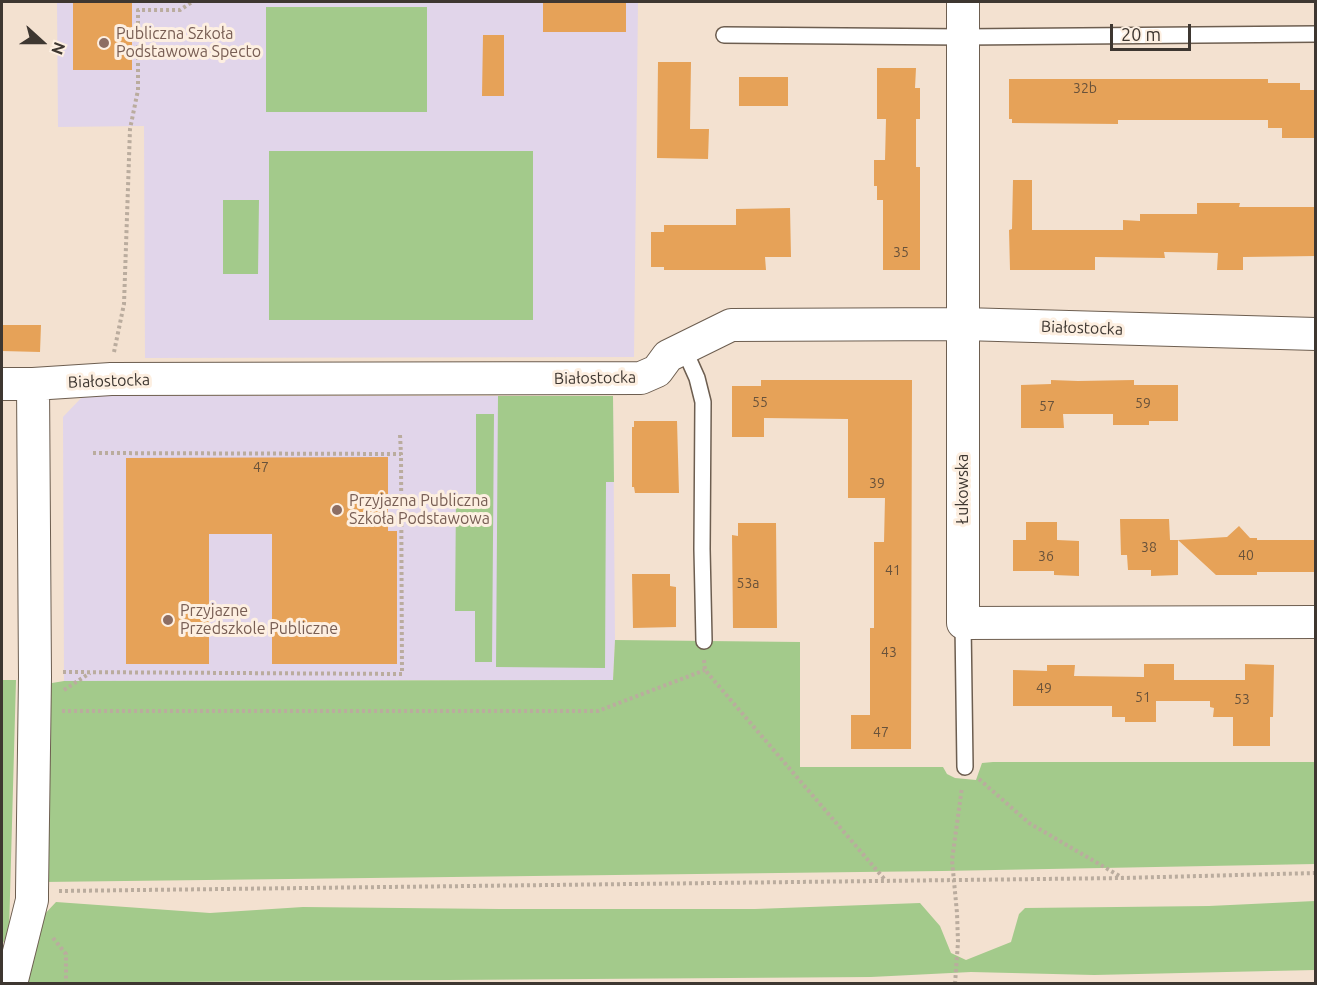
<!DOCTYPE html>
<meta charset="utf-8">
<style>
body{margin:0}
#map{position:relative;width:1317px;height:985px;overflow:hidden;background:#f3e1d0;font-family:Ubuntu,sans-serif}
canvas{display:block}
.frame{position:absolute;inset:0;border:3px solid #3e3731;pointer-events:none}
.north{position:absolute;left:12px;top:12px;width:60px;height:60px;-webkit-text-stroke:4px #fdefe1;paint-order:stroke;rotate:111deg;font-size:16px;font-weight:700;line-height:24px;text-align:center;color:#3e3731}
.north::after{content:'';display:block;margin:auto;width:21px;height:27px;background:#3e3731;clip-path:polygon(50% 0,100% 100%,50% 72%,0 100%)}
.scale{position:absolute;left:1110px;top:24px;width:81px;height:27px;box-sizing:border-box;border:3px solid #3e3731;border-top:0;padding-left:8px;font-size:18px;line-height:21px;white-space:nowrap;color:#3e3731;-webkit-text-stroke:4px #fdefe1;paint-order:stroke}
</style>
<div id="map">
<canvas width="1317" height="985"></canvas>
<div class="frame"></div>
<div class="north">N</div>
<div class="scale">20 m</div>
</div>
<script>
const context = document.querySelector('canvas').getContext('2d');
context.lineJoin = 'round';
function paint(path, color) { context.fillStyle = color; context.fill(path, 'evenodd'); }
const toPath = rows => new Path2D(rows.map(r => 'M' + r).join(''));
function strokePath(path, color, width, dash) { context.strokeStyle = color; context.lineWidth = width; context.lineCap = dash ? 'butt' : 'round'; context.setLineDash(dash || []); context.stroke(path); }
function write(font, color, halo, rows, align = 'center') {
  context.font = font + ' Ubuntu,sans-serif'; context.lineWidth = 6; context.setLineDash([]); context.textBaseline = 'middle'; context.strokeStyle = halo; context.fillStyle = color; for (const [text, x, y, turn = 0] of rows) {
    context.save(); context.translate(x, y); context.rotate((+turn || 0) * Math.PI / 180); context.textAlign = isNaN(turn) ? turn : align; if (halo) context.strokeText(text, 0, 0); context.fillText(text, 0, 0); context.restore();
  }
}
const education = toPath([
 [57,2,638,2,634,357,145,358,144,126,58,127],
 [83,396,613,396,615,640,613,680,64,681,63,417]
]);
const green = toPath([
 [266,7,427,7,427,112,266,112],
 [269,151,533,151,533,320,269,320],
 [223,200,259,200,258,274,223,274],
 [498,396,613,396,614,482,606,482,605,668,496,667],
 [476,414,494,414,492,662,475,662,475,611,455,611,456,497,476,496],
 [615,640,800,642,800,767,943,767,947,774,955,778,976,780,982,763,993,762,1315,762,1315,864,942,871,43,882,46,684,64,681,613,680],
 [2,680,16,680,9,931,2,945],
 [1315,901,1315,970,1094,975,971,972,871,977,26,983,42,917,56,902,210,913,303,907,499,909,755,909,920,903,940,926,951,953,966,960,1011,942,1019,914,1025,908,1209,906]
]);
const building = toPath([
 [73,2,132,2,132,70,73,70],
 [543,2,626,2,626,32,543,32],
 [483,35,504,35,504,96,482,96],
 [658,62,691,62,690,129,709,129,708,159,657,158],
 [877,68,916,68,915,88,920,88,920,119,916,119,916,167,920,167,920,270,883,270,883,200,877,200,877,186,874,186,874,160,885,160,886,119,877,119],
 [739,77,788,77,788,106,739,106],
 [1009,79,1268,79,1268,83,1300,83,1300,90,1316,90,1316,138,1282,138,1282,128,1268,128,1268,120,1118,120,1118,124,1012,123,1012,119,1009,119],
 [1013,180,1032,180,1032,230,1123,230,1123,220,1140,221,1140,214,1197,214,1197,203,1240,203,1239,207,1316,207,1316,256,1243,257,1243,270,1217,270,1218,253,1164,252,1165,258,1095,257,1095,270,1010,270,1009,230,1012,229],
 [790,208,791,257,765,257,766,270,664,270,664,267,651,267,651,232,664,232,664,225,736,225,736,209],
 [2,325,41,325,40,352,2,351],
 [761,380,912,380,911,749,851,749,851,715,870,715,870,628,874,628,874,542,884,542,885,498,848,498,848,419,764,418,764,437,732,437,732,386,761,386],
 [1051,380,1078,381,1134,380,1134,385,1178,385,1178,421,1149,421,1149,425,1113,425,1113,414,1063,414,1064,428,1021,428,1021,385,1051,384],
 [634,421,677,421,679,493,635,493,634,487,632,487,632,427,634,427],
 [388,457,388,531,397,531,397,664,272,664,272,534,209,534,209,664,126,664,126,458],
 [1120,519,1169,519,1170,540,1178,540,1178,575,1151,576,1151,570,1128,570,1127,555,1121,555],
 [1026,522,1057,522,1057,540,1079,541,1079,576,1054,575,1054,571,1013,571,1013,540,1026,540],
 [738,523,776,523,777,628,733,628,732,535,738,536],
 [1239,526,1250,538,1257,538,1257,540,1316,540,1316,572,1257,572,1257,575,1216,575,1178,540,1227,537],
 [632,574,670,574,670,586,676,587,676,627,633,628],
 [1144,664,1174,664,1174,680,1245,680,1245,664,1274,665,1273,717,1270,717,1270,746,1233,746,1233,717,1213,717,1214,708,1210,707,1210,701,1156,701,1156,722,1125,722,1125,717,1112,717,1112,706,1013,706,1013,670,1047,671,1047,665,1075,665,1074,676,1144,677]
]);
const path = toPath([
 [114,352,124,304,130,129,138,90,138,10,180,10,192,2],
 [400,435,401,454],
 [704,660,705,670,886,881],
 [63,672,402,674,401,454,91,453],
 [64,690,90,673],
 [62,711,598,711,705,670],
 [979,779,1029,823,1123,878],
 [59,891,1123,878,1316,873],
 [53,938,66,954,66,984],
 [955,984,958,942,957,913,952,860,962,787]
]);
const lane = toPath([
 [724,35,963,37,1316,34],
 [684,349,697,378,703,402,702,549,704,641],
 [963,623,965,767]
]);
const street = toPath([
 [963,2,963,623,1316,622],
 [2,384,33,384,111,379,641,378,657,371,668,356,731,325,963,324,1316,334],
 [11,984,32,900,32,891,35,677,33,384]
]);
const markers = [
 [104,43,6,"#8d6e63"],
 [337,510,6,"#8d6e63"],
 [168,620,6,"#8d6e63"]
];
const numberNames = [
 ["32b",1085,88],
 ["35",901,252],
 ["55",760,402],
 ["59",1143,403],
 ["57",1047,406],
 ["47",261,467],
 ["39",877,483],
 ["38",1149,547],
 ["40",1246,555],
 ["36",1046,556],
 ["41",893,570],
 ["53a",748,583],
 ["43",889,652],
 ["49",1044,688],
 ["51",1143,697],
 ["53",1242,699],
 ["47",881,732]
];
const educationNames = [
 ["Publiczna Szkoła",116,34],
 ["Podstawowa Specto",116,52],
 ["Przyjazna Publiczna",349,501],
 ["Szkoła Podstawowa",349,519],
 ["Przyjazne",180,611],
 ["Przedszkole Publiczne",180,629]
];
const streetNames = [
 ["Białostocka",1082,328,2],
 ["Białostocka",595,378,-1],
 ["Białostocka",109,381,-2],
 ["Łukowska",963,489,-90]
];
paint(education, '#e1d5ea');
paint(green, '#a3ca8b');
paint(building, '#e6a258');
strokePath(lane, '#6d5e50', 18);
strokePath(street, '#6d5e50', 34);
strokePath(path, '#baac9e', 4, [3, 3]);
strokePath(lane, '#fff', 15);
strokePath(street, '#fff', 32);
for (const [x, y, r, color] of markers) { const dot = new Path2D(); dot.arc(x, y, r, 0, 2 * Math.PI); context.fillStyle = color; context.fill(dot); strokePath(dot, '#fdefe1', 2); }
write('14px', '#68523b', null, numberNames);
write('16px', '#785e54', '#fdefe1', educationNames, 'left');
write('16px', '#3e3731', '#fdefe1', streetNames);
</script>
